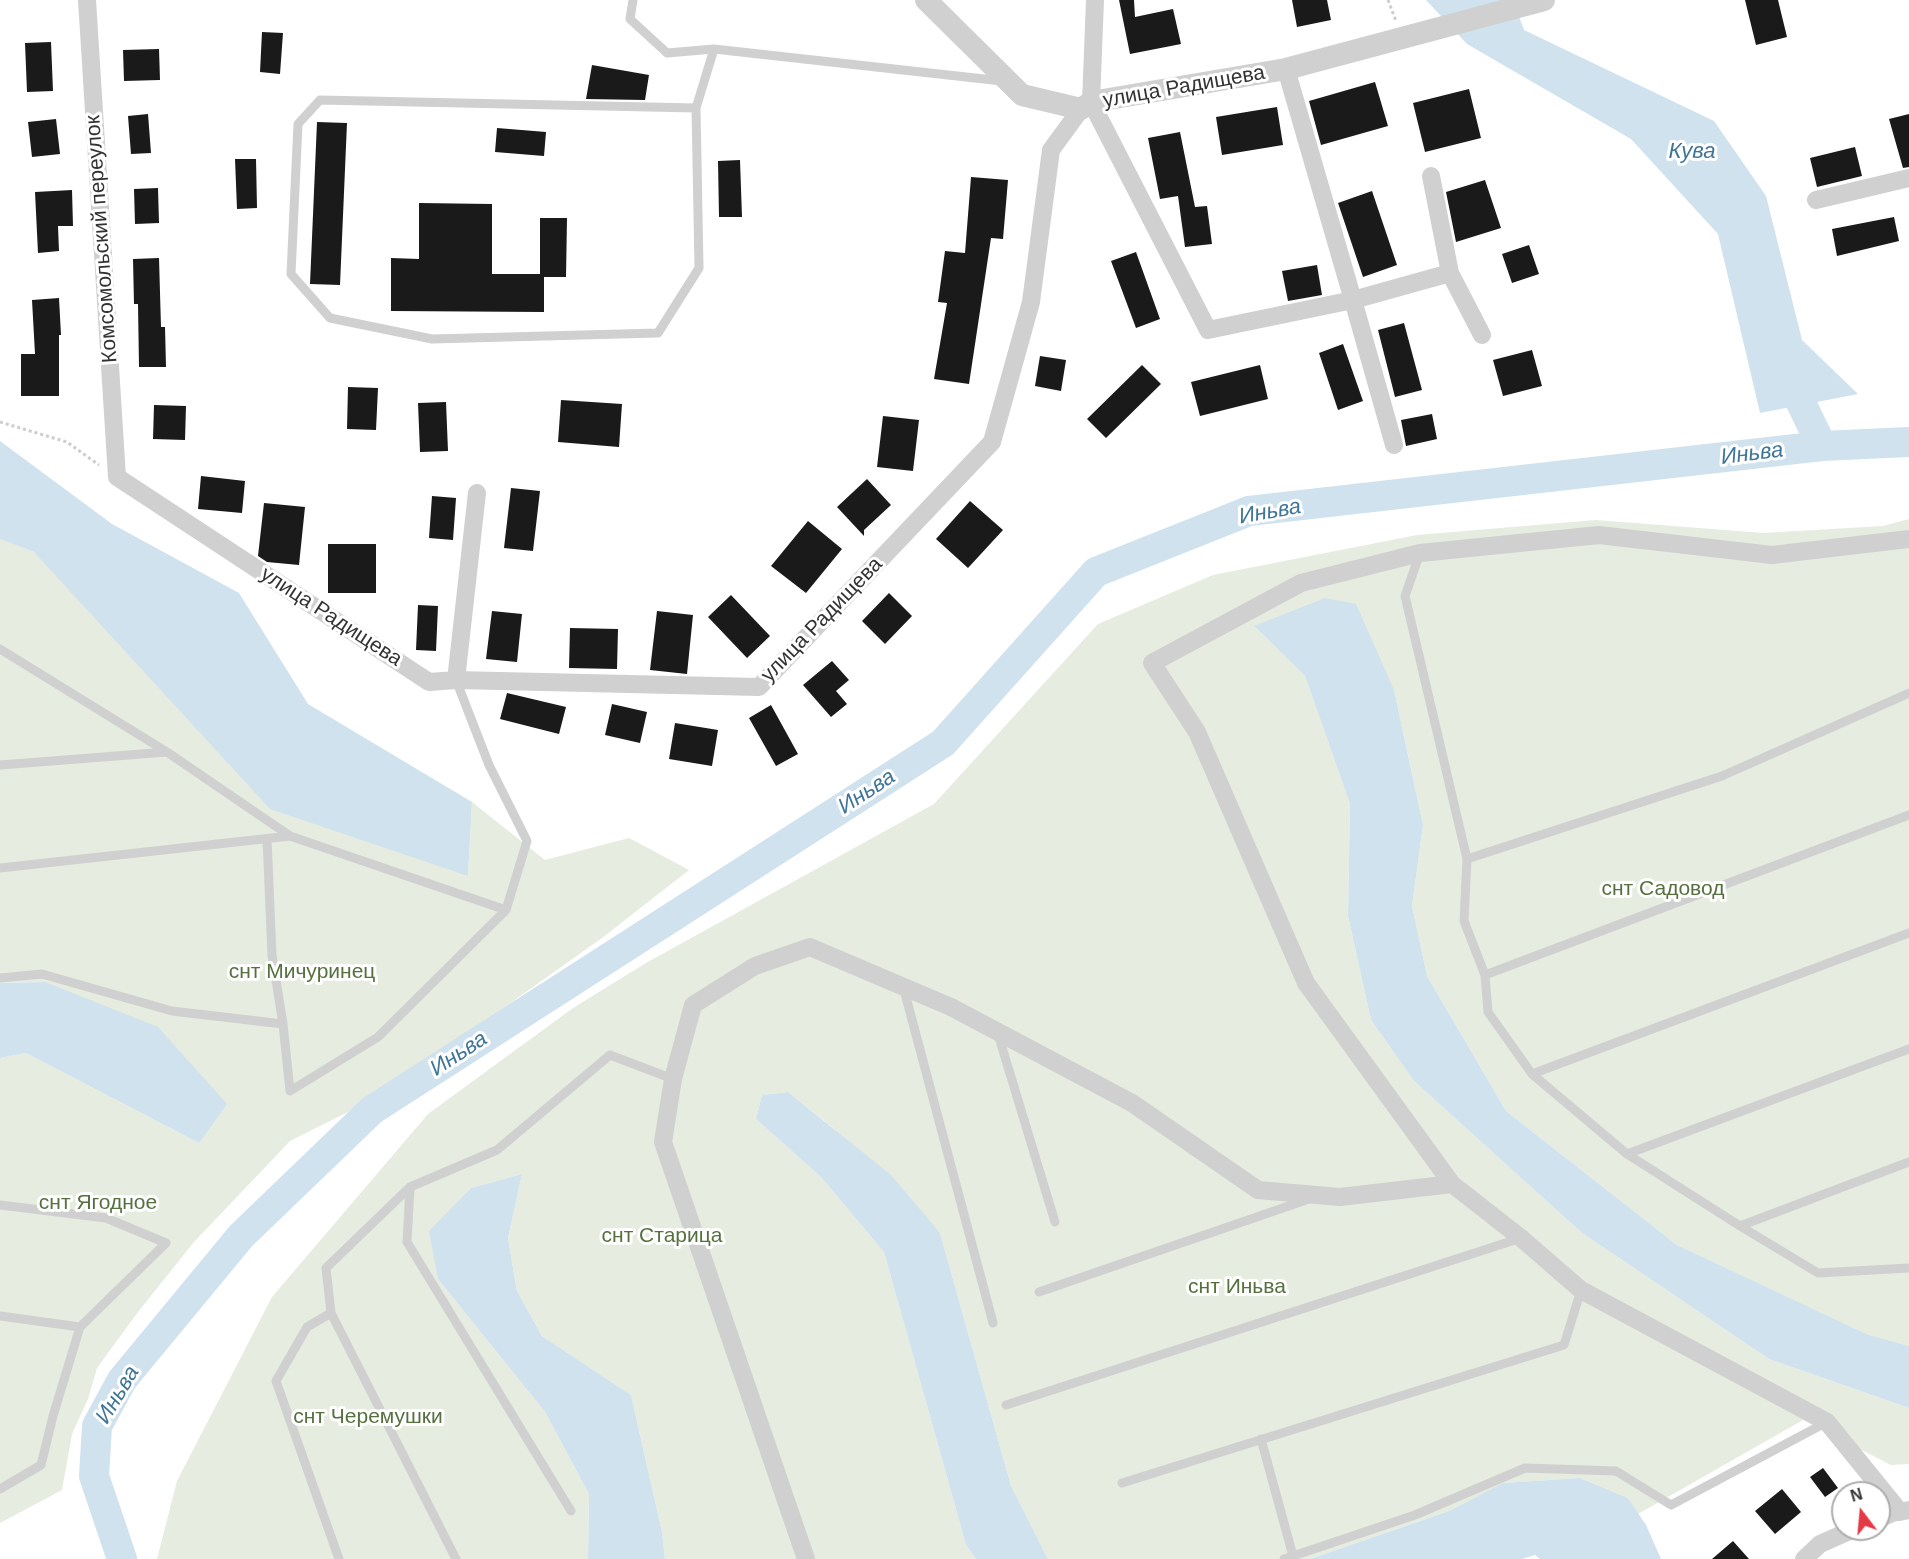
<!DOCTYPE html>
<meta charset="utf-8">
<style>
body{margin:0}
#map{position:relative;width:1909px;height:1559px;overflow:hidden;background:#fff;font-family:Helvetica,sans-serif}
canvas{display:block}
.north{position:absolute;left:1831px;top:1481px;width:60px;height:60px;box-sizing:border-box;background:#fff;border:2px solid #adadad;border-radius:50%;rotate:344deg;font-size:16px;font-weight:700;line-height:24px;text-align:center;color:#333}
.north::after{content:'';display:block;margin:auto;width:21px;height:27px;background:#e63946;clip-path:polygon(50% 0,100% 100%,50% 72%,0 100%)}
</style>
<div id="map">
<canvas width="1909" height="1559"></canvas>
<div class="north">N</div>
</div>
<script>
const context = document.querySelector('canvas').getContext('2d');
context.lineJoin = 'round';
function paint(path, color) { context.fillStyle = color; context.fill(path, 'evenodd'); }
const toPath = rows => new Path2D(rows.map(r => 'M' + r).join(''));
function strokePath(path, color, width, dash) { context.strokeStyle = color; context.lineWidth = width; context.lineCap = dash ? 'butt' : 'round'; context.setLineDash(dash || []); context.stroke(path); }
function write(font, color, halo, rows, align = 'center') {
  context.font = font + ' Helvetica,sans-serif'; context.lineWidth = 6; context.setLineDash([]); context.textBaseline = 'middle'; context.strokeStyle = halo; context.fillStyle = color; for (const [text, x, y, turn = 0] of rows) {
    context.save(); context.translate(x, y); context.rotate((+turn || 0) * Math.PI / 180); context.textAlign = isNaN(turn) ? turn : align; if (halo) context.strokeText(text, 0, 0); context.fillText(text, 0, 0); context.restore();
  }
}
const green = toPath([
 [1909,519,1909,1346,1868,1336,1677,1245,1506,1111,1427,976,1412,906,1423,825,1394,690,1254,626,1305,676,1350,804,1348,916,1371,1020,1414,1081,1582,1233,1769,1359,1909,1408,1909,1464,1891,1465,1803,1420,1638,1514,1628,1498,1580,1478,1504,1483,1449,1511,1310,1559,1048,1559,1011,1486,940,1233,832,1127,788,1092,762,1095,756,1119,821,1177,884,1252,966,1545,976,1559,665,1559,662,1532,631,1395,542,1336,517,1291,508,1238,522,1174,471,1188,430,1231,438,1279,545,1412,589,1494,588,1559,157,1559,177,1481,272,1297,428,1114,573,1008,646,963,934,804,1098,624,1213,575,1417,535,1596,520,1763,533,1883,526],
 [0,539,34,552,468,876,472,802,545,860,629,838,689,870,602,938,416,1070,358,1107,290,1141,194,1242,138,1312,97,1368,88,1399,72,1434,62,1490,0,1523,0,1058,26,1053,199,1143,45,982,0,983]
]);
const water = toPath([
 [1426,0,1513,0,1524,30,1714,121,1766,196,1802,340,1858,394,1760,413,1718,234,1631,139,1467,44],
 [0,441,112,524,239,593,308,704,472,802,468,876,270,809,34,552,0,539],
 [1325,598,1356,604,1394,690,1423,825,1412,906,1427,976,1506,1111,1677,1245,1868,1335,1909,1346,1909,1408,1769,1359,1582,1233,1414,1081,1371,1020,1348,916,1350,804,1305,676,1254,626],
 [45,982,158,1027,227,1104,199,1143,26,1053,0,1058,0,983],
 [788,1092,891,1175,940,1233,1011,1486,1048,1559,976,1559,966,1545,884,1252,821,1177,756,1119,762,1095],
 [522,1174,508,1238,517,1291,542,1336,631,1395,662,1532,665,1559,588,1559,589,1494,545,1412,438,1279,429,1231,471,1188],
 [1580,1478,1628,1498,1646,1525,1661,1559,1540,1559,1535,1555,1522,1559,1310,1559,1449,1511,1503,1483]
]);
const river = toPath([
 [1784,368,1822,446],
 [122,1559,94,1476,97,1426,122,1380,241,1236,372,1110,943,743,1096,572,1249,511,1822,446,1909,442]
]);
const building = toPath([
 [1119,0,1134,0,1135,17,1173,9,1181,44,1130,54],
 [1292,0,1327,0,1331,20,1297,27],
 [1745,0,1778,0,1787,37,1756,45],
 [262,32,283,33,280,74,260,72],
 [51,42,53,91,27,92,25,43],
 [159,49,160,80,124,81,123,50],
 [592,65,649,75,645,100,586,99],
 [1375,82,1388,126,1321,145,1309,101],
 [1469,89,1481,138,1425,152,1413,103],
 [1277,107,1283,145,1222,155,1216,117],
 [148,114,151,153,131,154,128,116],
 [1909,114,1909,167,1903,168,1889,119],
 [56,119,60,154,32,157,28,122],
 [317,122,347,123,340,285,310,284],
 [497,128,546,132,544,156,495,152],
 [1180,132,1195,207,1207,206,1212,244,1185,247,1178,196,1160,199,1148,138],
 [1855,147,1862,176,1817,187,1810,158],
 [235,159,256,159,257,208,237,209],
 [740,160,742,217,719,217,718,161],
 [971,177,1008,180,1003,239,991,238,969,384,934,379,947,303,938,302,945,251,965,253],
 [1485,180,1501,228,1456,242,1446,192],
 [158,188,159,223,135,224,134,189],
 [72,190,73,226,58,226,59,251,38,253,35,192],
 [1372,191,1397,265,1363,277,1338,203],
 [419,203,492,204,492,274,540,274,540,218,567,218,566,277,544,277,544,312,391,311,391,258,419,259],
 [1894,217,1899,241,1837,256,1832,229],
 [1529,245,1539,274,1512,283,1502,254],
 [1136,252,1160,319,1136,328,1111,261],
 [159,258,161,327,165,327,166,367,139,367,138,304,134,304,133,259],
 [1317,265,1322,295,1288,301,1282,271],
 [59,298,61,335,59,335,59,396,21,396,21,354,35,354,32,300],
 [1404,323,1422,390,1395,397,1378,330],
 [1343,344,1363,401,1338,410,1319,353],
 [1532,350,1542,386,1503,396,1493,360],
 [1040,356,1066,360,1061,391,1035,386],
 [1142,365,1161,384,1106,438,1087,419],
 [1260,365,1268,399,1200,416,1191,382],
 [348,387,378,388,376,430,347,429],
 [561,400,622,404,619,447,558,442],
 [446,402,448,451,420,452,418,403],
 [154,405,186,406,185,440,153,439],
 [1432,414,1437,439,1406,446,1401,420],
 [883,416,919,420,913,471,877,467],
 [201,476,245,481,242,513,198,509],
 [867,479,891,505,864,530,864,536,837,507],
 [511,488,540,491,533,551,504,548],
 [432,496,456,498,453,540,429,538],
 [970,501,1003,530,968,568,936,539],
 [264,503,305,507,299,565,267,562,258,556],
 [808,521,842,549,806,593,771,566],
 [328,544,376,544,376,593,328,593],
 [889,593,912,616,885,644,862,621],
 [731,595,770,636,747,658,708,617],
 [418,605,438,606,436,651,416,650],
 [492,611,522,614,517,662,486,659],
 [657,611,693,615,687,674,650,670],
 [570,628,618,629,617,669,569,668],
 [832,661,849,680,836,691,847,704,831,717,803,685],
 [507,693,566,707,559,734,500,719],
 [612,704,647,712,640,743,605,735],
 [771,705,798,754,776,766,749,718],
 [675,723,718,730,712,766,669,759],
 [1823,1468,1838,1488,1825,1497,1810,1477],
 [1782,1489,1801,1512,1775,1534,1755,1511],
 [1733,1541,1749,1559,1712,1559]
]);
const path = toPath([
 [1388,0,1396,21],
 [0,422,67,442,99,465]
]);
const service = toPath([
 [633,0,630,19,667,53,714,49],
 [696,108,320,100,298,124,291,274,330,318,432,339,658,333,699,268,696,108,714,49,1002,81],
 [1420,553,1405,596,1467,859,1722,776,1909,693],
 [0,649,167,752],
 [0,765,167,752,290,836,506,910],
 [1467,859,1464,921,1485,975,1909,815],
 [0,868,290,836],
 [1485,975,1488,1012,1532,1074,1909,933],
 [0,978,42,974,172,1011,283,1024,272,955,267,839],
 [903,986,993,1323],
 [283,1024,290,1091,378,1037,506,910,527,841,489,765,456,680],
 [998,1034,1055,1222],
 [1532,1074,1627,1154,1909,1049],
 [1627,1154,1740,1226,1909,1162],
 [410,1187,407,1242,571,1511],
 [0,1205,106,1218,166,1243,80,1327,53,1416,41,1465,0,1489],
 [1740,1226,1818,1273,1909,1268],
 [1039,1292,1309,1199],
 [331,1313,307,1327,276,1381,339,1559],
 [0,1316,80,1327],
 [1006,1405,1521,1238],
 [1261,1439,1293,1556],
 [1122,1483,1564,1345,1581,1290],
 [456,1559,331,1313,326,1268,410,1187,497,1150,610,1055,673,1079],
 [1284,1559,1415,1515,1525,1468,1616,1471,1671,1505,1827,1422]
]);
const minor = toPath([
 [87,0,117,477,429,682,456,680,759,687,992,442,1031,302,1051,150,1081,109],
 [1095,0,1091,102,1208,330,1353,300,1286,69],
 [1431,176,1450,273,1482,335],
 [1816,200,1909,178],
 [1394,445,1353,300,1450,273],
 [456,680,477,493],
 [1900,1512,1827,1422,1581,1290,1521,1238,1452,1184,1306,983,1197,732,1152,663,1301,583,1420,553,1599,535,1772,555,1909,539],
 [1879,1519,1892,1513,1909,1510],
 [806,1559,663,1142,673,1079,693,1005,755,966,810,947,951,1007,1132,1103,1258,1190,1340,1197,1452,1184],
 [1804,1559,1820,1544,1854,1529]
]);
const tertiary = toPath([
 [926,0,1022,95,1081,109,1091,102,1286,69,1544,0]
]);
const streetNames = [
 ["улица Радищева",1184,87,-10],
 ["Комсомольский переулок",102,239,-94],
 ["улица Радищева",331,617,33],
 ["улица Радищева",822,620,-46]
];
const parkNames = [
 ["снт Садовод",1663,889],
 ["снт Мичуринец",302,972],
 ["снт Ягодное",98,1203],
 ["снт Старица",662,1236],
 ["снт Иньва",1237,1287],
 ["снт Черемушки",368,1417]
];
const waterNames = [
 ["Кува",1692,152],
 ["Иньва",1752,454,-7],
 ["Иньва",1270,512,-10],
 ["Иньва",867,792,-33],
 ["Иньва",459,1054,-33],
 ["Иньва",118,1395,-59]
];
paint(green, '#e6ecdf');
paint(water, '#cfe2ee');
strokePath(river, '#cfe2ee', 30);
paint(building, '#1a1a1a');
strokePath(path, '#cdcdcd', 3, [3, 3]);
strokePath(service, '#d0d0d0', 9);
strokePath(minor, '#d0d0d0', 18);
strokePath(tertiary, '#d0d0d0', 22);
write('21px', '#333', '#fff', streetNames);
write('21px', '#56703f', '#fff', parkNames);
write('italic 22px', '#3f7597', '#fff', waterNames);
</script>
